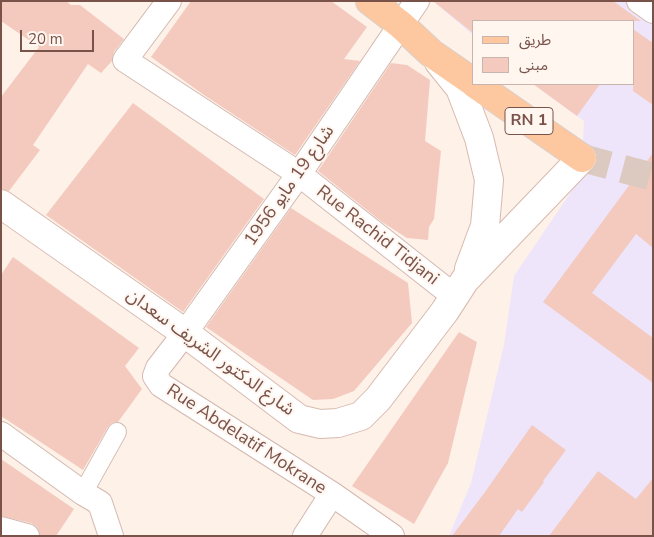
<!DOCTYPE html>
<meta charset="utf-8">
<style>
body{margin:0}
#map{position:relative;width:654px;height:537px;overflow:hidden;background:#fdf1e8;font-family:"Nunito Sans","Noto Sans Arabic",sans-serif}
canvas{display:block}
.frame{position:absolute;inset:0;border:2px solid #79524a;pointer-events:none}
.legend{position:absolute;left:472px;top:20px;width:162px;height:65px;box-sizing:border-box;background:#fff6f0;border:1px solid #c9b4ae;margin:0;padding:6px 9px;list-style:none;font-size:15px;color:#79524a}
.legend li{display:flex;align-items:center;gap:10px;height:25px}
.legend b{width:25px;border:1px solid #c9b4ae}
.scale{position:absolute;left:20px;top:30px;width:74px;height:22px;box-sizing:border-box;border:2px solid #79524a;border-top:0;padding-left:6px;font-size:15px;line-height:18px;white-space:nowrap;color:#79524a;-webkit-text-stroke:4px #fff6f0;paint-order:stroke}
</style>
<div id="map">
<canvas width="654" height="537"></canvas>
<div class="frame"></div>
<ul class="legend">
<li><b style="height:6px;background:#fdc89f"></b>طريق</li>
<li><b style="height:14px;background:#f4cabf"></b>مبنى</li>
</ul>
<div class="scale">20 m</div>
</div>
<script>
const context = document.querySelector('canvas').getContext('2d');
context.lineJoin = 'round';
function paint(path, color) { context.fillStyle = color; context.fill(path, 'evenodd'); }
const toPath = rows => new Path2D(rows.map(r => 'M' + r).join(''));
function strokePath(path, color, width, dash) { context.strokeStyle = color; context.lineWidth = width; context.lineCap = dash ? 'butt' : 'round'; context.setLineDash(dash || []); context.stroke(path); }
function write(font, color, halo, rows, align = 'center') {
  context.font = font + ' "Nunito Sans","Noto Sans Arabic",sans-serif'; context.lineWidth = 4; context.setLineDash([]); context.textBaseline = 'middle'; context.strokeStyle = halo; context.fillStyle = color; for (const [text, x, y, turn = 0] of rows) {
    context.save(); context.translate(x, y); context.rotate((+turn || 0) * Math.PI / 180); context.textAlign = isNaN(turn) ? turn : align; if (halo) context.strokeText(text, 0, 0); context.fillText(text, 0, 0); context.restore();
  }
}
const education = toPath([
 [433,1,653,1,653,536,449,536,471,483,504,345,514,276,573,189,582,158,584,121,533,84,633,84,633,21,473,21,473,35]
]);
const building = toPath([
 [1,1,66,1,71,5,80,5,124,39,114,52,112,61,101,73,88,64,33,145,40,150,9,191,1,189,1,97,39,47,1,21],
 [191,1,331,1,367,27,344,59,360,61,295,155,204,95,151,57],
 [433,1,613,1,641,21,473,21,473,33],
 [633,29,653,43,653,105,633,91],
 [391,63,407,65,430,80,425,141,441,151,434,219,429,227,428,240,407,238,382,222,318,171],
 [533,84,600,84,577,116],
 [133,103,264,199,183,312,46,215],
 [653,153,653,248,636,234,592,293,653,338,653,383,543,302],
 [291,208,408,283,412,323,354,391,333,399,313,400,206,327],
 [13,257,139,348,125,366,142,389,118,422,112,423,108,427,83,470,1,416,1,275],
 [459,332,477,342,448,463,414,524,352,486],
 [532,425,566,450,543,481,544,482,522,512,518,509,499,536,452,536,485,492],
 [1,459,74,509,56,536,40,536,37,527,31,523,1,516],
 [598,471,636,499,653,478,653,536,549,536]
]);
const primaryTunnel = toPath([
 [582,158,653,177]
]);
const pedestrian = toPath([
 [83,493,117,432]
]);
const minor = toPath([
 [169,1,125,60,299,174,454,296],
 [639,1,653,11],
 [1,434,83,493,100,503,111,536],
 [1,529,27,536],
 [305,536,332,494],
 [392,536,332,494,161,385,155,376,158,368,185,333,299,174,417,1]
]);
const secondary = toPath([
 [439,62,460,88,479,138,489,180,485,226,469,269],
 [1,204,185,333,299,419,320,424,338,423,361,416,378,399,445,311,465,280,582,158]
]);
const primary = toPath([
 [370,1,401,25,431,53,473,82],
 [475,84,582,158]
]);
const shields = [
 [529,121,48]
];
const shieldNames = [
 ["RN 1",529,121]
];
const streetNames = [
 ["شارع 19 مايو 1956",290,186,-55],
 ["Rue Rachid Tidjani",377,236,38],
 ["شارغ الدكتور الشريف سعدان",210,353,36],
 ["Rue Abdelatif Mokrane",246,440,33]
];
paint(education, '#eee5fa');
paint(building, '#f4cabf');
strokePath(primaryTunnel, '#dcc9c0', 28, [28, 14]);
strokePath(pedestrian, '#d3b9b0', 20);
strokePath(minor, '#d3b9b0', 26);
strokePath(secondary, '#d8b9af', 30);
strokePath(primary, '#d9cfcc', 30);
strokePath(pedestrian, '#fff', 18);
strokePath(minor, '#fff', 24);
strokePath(secondary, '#fff', 28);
strokePath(primary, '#fdc89f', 28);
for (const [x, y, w] of shields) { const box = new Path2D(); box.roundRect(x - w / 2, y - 13.5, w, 27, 4); context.fillStyle = '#fff6f0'; context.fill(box); strokePath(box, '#79524a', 1); }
write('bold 16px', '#79524a', null, shieldNames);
write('18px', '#79524a', '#fff6f0', streetNames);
</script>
